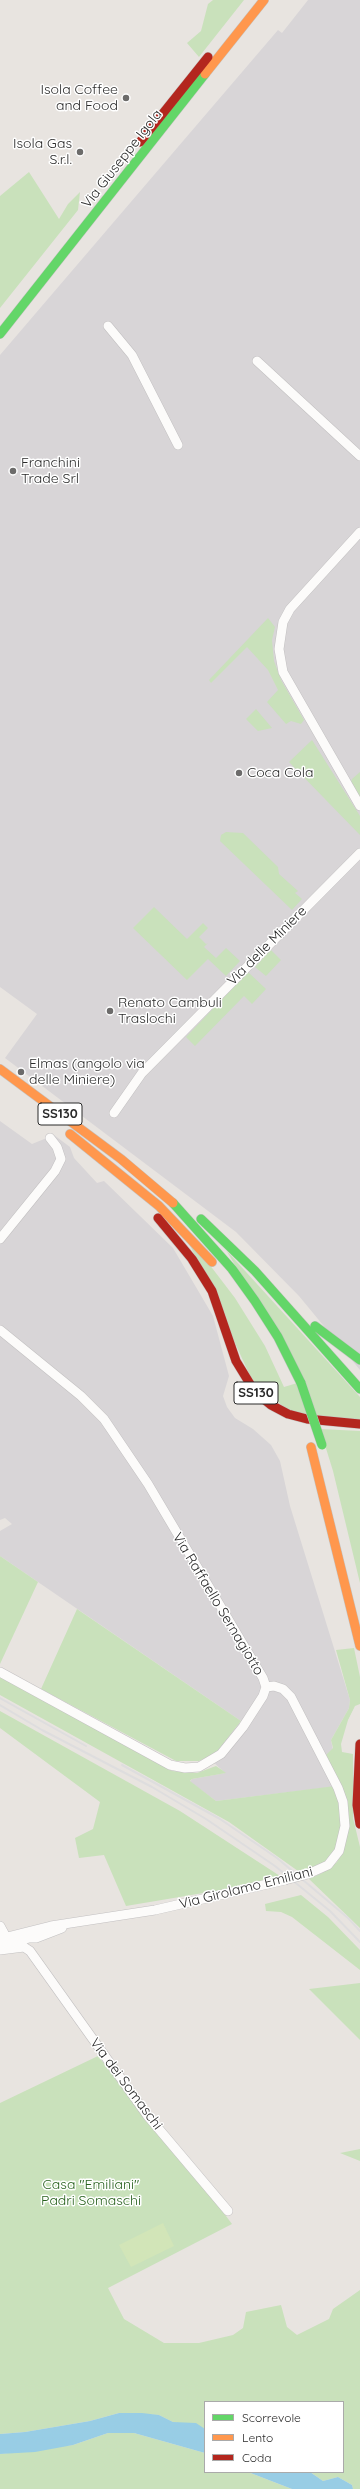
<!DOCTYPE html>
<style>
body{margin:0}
#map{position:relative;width:360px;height:2489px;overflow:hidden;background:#e8e4e0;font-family:Quicksand,sans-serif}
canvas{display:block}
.legend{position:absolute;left:204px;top:2401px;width:140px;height:72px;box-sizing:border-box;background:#fff;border:1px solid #aaa;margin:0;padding:5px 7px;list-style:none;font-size:12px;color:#2a2a2a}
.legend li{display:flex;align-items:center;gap:8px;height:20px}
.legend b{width:20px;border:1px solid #aaa}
</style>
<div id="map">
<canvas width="360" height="2489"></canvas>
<ul class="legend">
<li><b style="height:5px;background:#63d668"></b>Scorrevole</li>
<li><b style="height:5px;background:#ff974d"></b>Lento</li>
<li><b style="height:5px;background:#b3261e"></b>Coda</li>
</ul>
</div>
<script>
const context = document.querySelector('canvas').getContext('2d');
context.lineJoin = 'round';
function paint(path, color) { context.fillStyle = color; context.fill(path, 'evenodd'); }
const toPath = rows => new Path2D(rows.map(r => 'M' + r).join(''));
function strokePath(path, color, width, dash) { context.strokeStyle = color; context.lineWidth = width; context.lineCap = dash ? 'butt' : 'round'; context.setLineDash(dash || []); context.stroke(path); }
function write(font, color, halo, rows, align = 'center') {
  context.font = font + ' Quicksand,sans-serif'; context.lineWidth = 3; context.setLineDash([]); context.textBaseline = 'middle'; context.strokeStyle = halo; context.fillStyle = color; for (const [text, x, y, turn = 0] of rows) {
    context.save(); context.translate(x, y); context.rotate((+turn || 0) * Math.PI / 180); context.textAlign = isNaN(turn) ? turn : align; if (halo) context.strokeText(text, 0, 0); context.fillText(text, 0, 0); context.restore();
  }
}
const industrial = toPath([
 [308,0,360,0,360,1370,299,1296,236,1232,5,1058,37,1014,0,987,0,355,278,30,282,33],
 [0,1121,32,1144,54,1135,70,1147,74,1158,97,1183,104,1181,173,1248,213,1316,229,1376,223,1396,227,1407,235,1418,253,1429,271,1445,280,1461,290,1506,350,1700,349,1708,331,1740,340,1786,216,1801,190,1782,192,1779,225,1773,208,1757,216,1753,241,1721,0,1556,0,1531,12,1524,5,1518,0,1520]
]);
const green = toPath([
 [213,0,244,0,199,57,187,43,201,31,208,4],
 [29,172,59,219,68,204,80,192,78,210,0,308,0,196],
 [268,618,275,627,272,640,274,661,281,680,304,720,301,724,291,721,286,724,267,702,278,690,268,670,247,647,211,683,209,680],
 [256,709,272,728,258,731,246,719],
 [312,740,360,816,360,835,289,762],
 [360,772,360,798,351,782,352,779],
 [226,832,243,833,278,867,279,874,298,891,295,893,302,899,292,910,220,841,221,835],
 [154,907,187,939,203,923,208,928,199,937,206,944,208,943,204,947,216,958,226,948,240,961,226,976,208,959,187,980,133,928],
 [271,950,281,960,266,976,255,967],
 [248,972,266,989,252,1004,244,996,195,1046,186,1037],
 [189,1243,206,1260,235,1298,265,1346,284,1387,304,1381,226,1250,360,1397,360,1421,291,1413,252,1380],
 [320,1429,360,1431,360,1583,333,1471],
 [0,1556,38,1582,0,1664],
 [77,1609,241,1721,216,1753,199,1761,176,1761,41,1689],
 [354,1648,360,1677,360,1704,355,1706,348,1720,341,1744,342,1752,353,1754,353,1818,360,1847,360,1928,309,1879,322,1873,337,1862,344,1847,349,1821,325,1756,333,1748,331,1740,349,1708,350,1700,336,1650],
 [0,1676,172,1771,197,1773,216,1766,222,1770,226,1773,192,1779,190,1781,216,1801,335,1786,343,1822,335,1852,324,1864,298,1871,229,1822,0,1695],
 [0,1711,180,1811,280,1876,239,1887,126,1906,104,1855,79,1858,75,1838,93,1829,100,1802,0,1728],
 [301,1895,328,1917,360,1950,360,1970,292,1917,281,1912,266,1911,265,1904],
 [360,1983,360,2040,309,1989],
 [98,2056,199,2180,232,2224,108,2288,124,2319,164,2343,199,2343,233,2335,243,2328,246,2312,281,2305,287,2327,297,2335,329,2319,333,2309,360,2290,360,2489,353,2489,352,2485,338,2477,323,2481,310,2472,343,2472,343,2402,205,2402,205,2429,173,2422,159,2415,119,2413,90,2421,25,2432,0,2434,0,2103],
 [360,2149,360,2161,340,2153],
 [108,2433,134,2433,205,2453,205,2472,248,2472,292,2489,0,2489,0,2454,73,2445]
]);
const pitch = toPath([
 [163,2223,174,2246,131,2267,119,2245]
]);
const water = toPath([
 [119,2413,142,2413,159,2415,173,2422,196,2423,205,2429,205,2453,134,2433,108,2433,73,2445,35,2452,0,2454,0,2434,25,2432,90,2421],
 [248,2472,310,2472,323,2481,338,2477,352,2485,353,2489,292,2489]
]);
const street = toPath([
 [108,326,132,355,178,445],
 [257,361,360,456],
 [360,532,290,609,283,622,279,649,283,672,360,806],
 [114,1113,142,1073,360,853],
 [0,1239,55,1171,61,1159,57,1147,50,1138],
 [0,1330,81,1396,104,1419,148,1484,263,1678,266,1687,263,1696,243,1727,221,1754,199,1767,185,1768,170,1765,0,1672],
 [266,1687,274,1686,283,1689,291,1697,338,1788,343,1802,345,1826,339,1851,328,1865,308,1874],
 [0,1926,6,1937],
 [0,1939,51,1926,155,1910,285,1880],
 [0,1947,29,1938,36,1938,62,1928],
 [0,1950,24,1947,30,1951,147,2115,228,2211]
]);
const fast = toPath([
 [0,334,205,74],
 [173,1203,232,1269,255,1301,278,1337,301,1383],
 [201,1219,255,1271,360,1389],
 [315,1326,360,1360]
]);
const slow = toPath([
 [205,74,264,0],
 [0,1069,121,1159,173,1203],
 [70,1134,159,1206,212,1262],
 [311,1447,360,1646]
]);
const jam = toPath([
 [140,142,208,57],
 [158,1218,192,1259,212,1291,236,1361,255,1392,271,1405,288,1414,307,1419,360,1424],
 [360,1744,357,1805,360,1824]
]);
const rail = toPath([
 [0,1698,86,1746],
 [0,1705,42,1730,152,1787,206,1819,275,1866,330,1911,360,1942],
 [122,1765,220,1819,277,1858,348,1918,360,1931]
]);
const streetBridge = toPath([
 [285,1880,308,1874]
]);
const fastBridge = toPath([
 [301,1383,322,1445]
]);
const markers = [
 [126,98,4,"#6c6b6a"],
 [80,152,4,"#6c6b6a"],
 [13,471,4,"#6c6b6a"],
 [239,773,4,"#6c6b6a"],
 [110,1011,4,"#6c6b6a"],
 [21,1072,4,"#6c6b6a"]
];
const shields = [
 [60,1114,44],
 [256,1393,44]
];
const shieldNames = [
 ["SS130",60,1114],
 ["SS130",256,1393]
];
const poiNames = [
 ["Isola Coffee",118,90,"right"],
 ["and Food",118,106,"right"],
 ["Isola Gas",72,144,"right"],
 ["S.r.l.",72,160,"right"],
 ["Franchini",21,463],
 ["Trade Srl",21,479],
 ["Coca Cola",247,773],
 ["Renato Cambuli",118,1003],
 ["Traslochi",118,1019],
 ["Elmas (angolo via",29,1064],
 ["delle Miniere)",29,1080]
];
const streetNames = [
 ["Via Giuseppe Igola",122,159,-52],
 ["Via delle Miniere",267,946,-45],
 ["Via Raffaello Sernagiotto",218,1604,59],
 ["Via Girolamo Emiliani",246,1888,-14],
 ["Via dei Somaschi",126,2084,53]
];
const parkNames = [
 ["Casa \"Emiliani\"",91,2185],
 ["Padri Somaschi",91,2201]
];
paint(industrial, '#d8d5d7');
paint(green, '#c9e1bb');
paint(pitch, '#d2e5b8');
paint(water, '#98cde5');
strokePath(street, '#c2c0c1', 10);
strokePath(fast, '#c4c3c1', 10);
strokePath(slow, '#c4c3c1', 10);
strokePath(jam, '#c4c3c1', 10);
strokePath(street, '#fcfbfa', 9);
strokePath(fast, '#63d668', 9);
strokePath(slow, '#ff974d', 9);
strokePath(jam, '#b3261e', 9);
strokePath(rail, '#deddde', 2);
strokePath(streetBridge, '#c2c0c1', 10, []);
strokePath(fastBridge, '#c4c3c1', 10, []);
strokePath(streetBridge, '#fcfbfa', 9);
strokePath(fastBridge, '#63d668', 9);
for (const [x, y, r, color] of markers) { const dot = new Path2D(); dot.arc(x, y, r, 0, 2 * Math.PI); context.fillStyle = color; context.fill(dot); strokePath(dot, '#fff', 1.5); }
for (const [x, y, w] of shields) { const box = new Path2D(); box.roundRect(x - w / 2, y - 11, w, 22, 3); context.fillStyle = '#fff'; context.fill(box); strokePath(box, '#2a2a2a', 1); }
write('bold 13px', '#2a2a2a', null, shieldNames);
write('14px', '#2a2a2a', '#fff', poiNames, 'left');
write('14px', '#2a2a2a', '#fff', streetNames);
write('14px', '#28621e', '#fff', parkNames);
</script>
